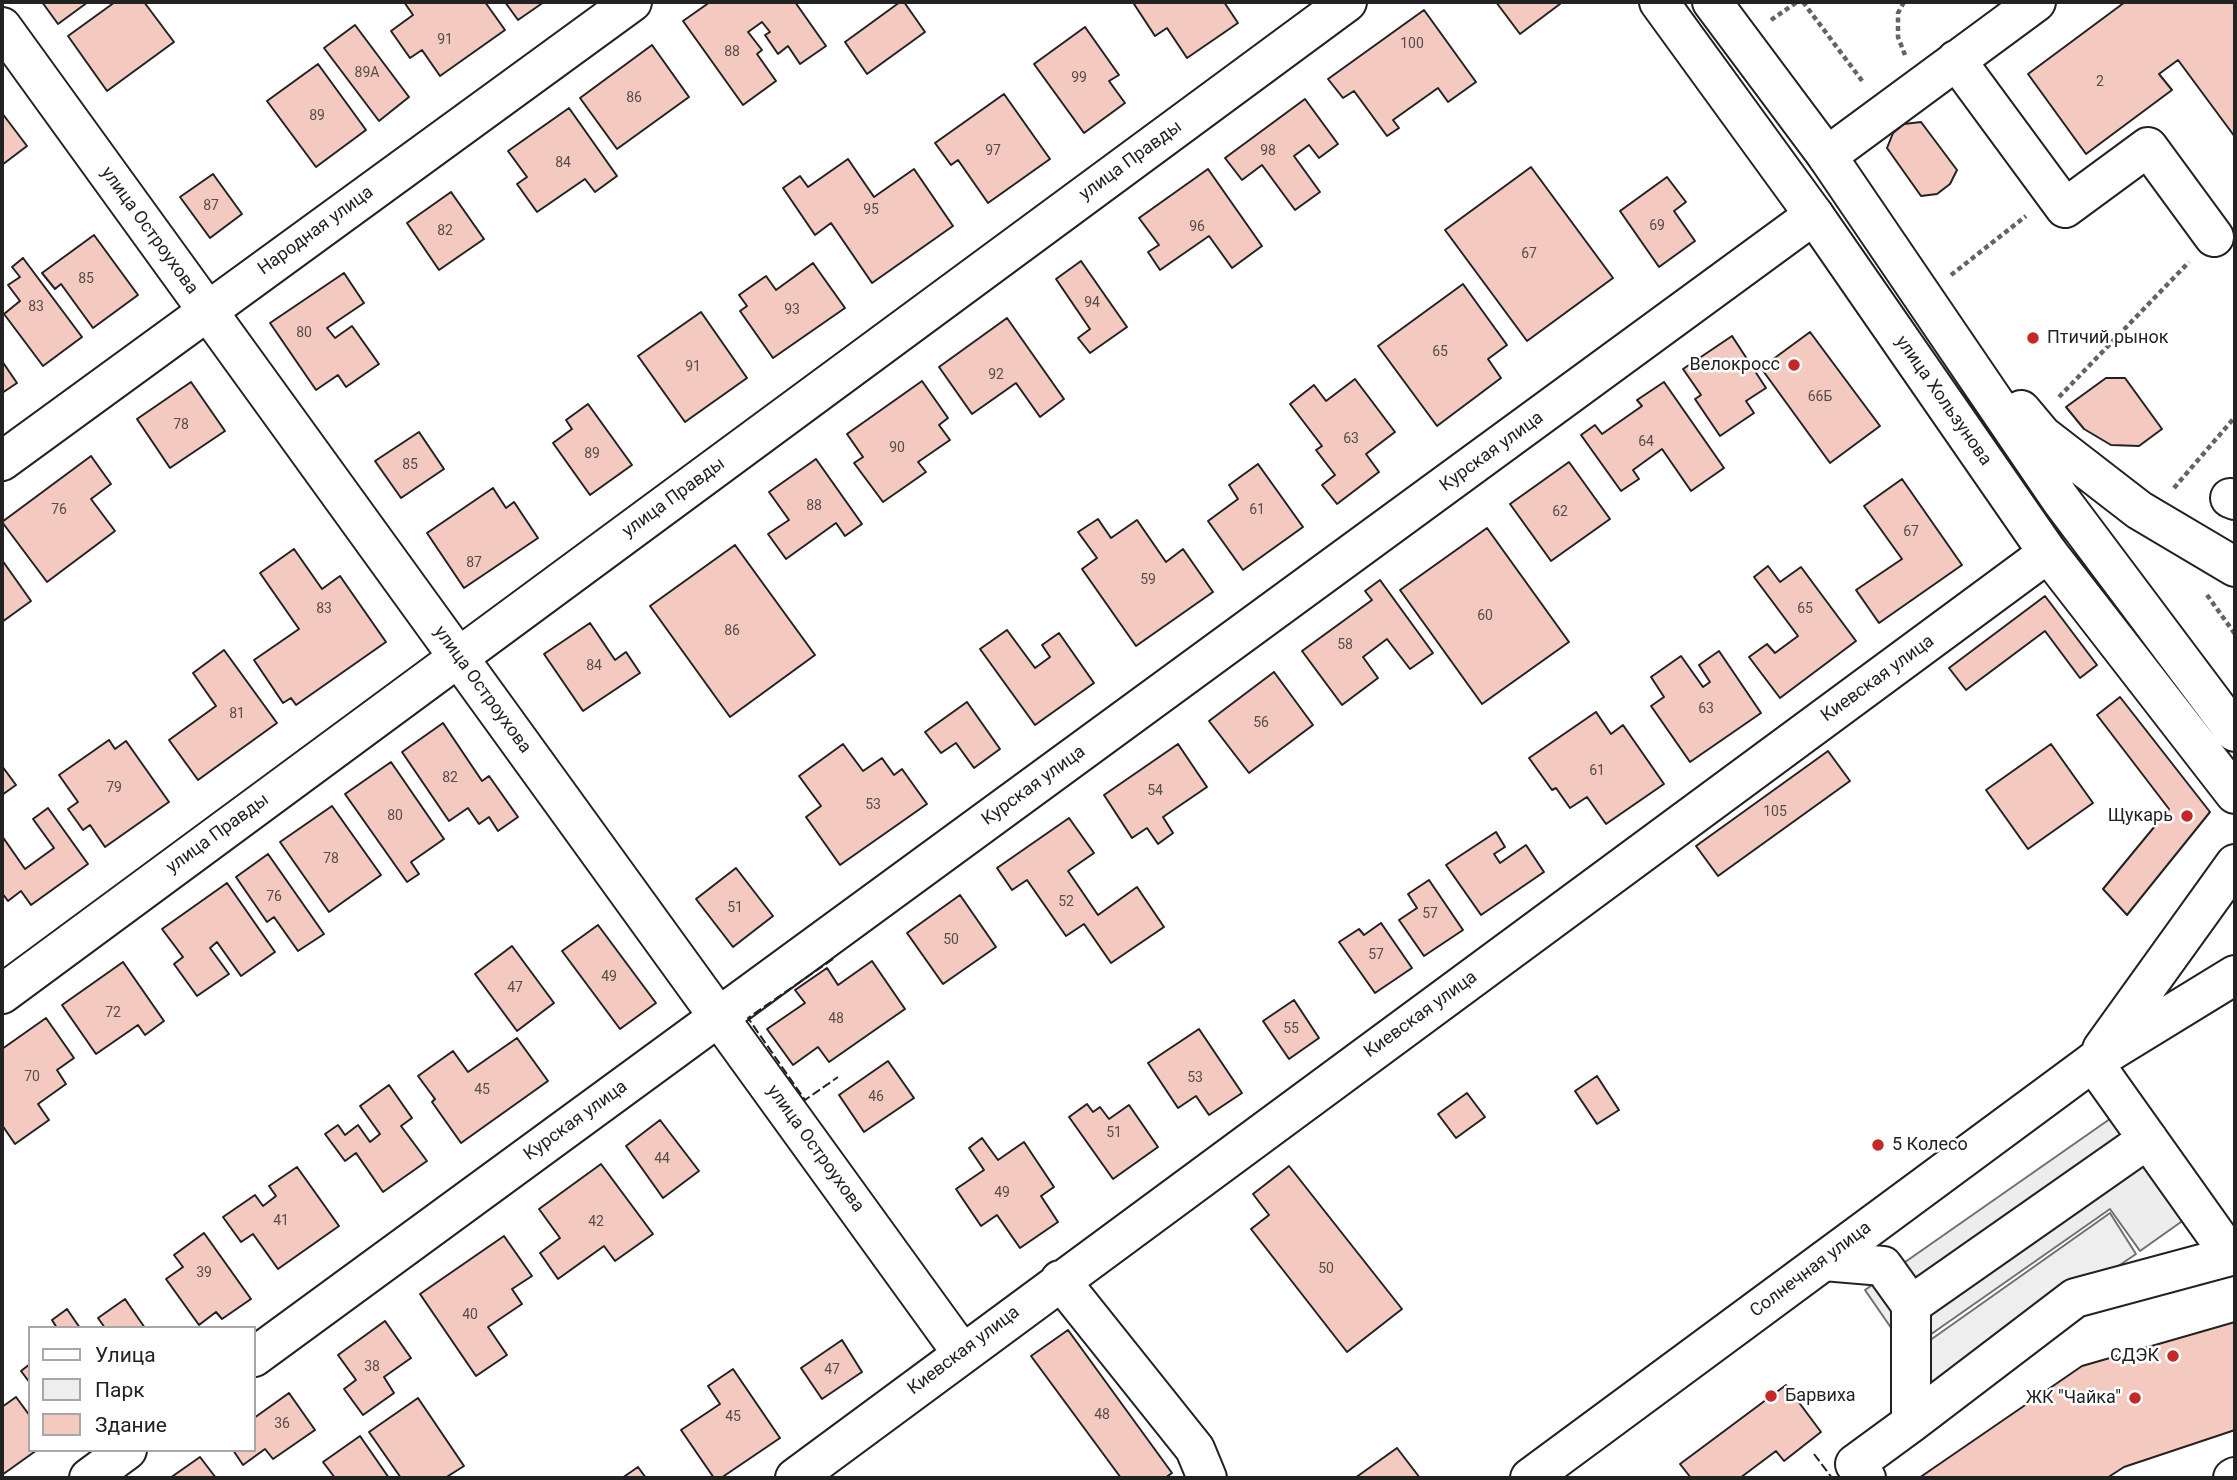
<!DOCTYPE html>
<meta charset="utf-8">
<style>
body{margin:0}
#map{position:relative;width:2237px;height:1480px;overflow:hidden;background:#fff;font-family:Roboto,sans-serif}
canvas{display:block}
.frame{position:absolute;inset:0;border:4px solid #222;pointer-events:none}
.legend{position:absolute;left:28px;top:1326px;width:228px;height:126px;box-sizing:border-box;background:#fff;border:2px solid #a7a7a7;margin:0;padding:9px 12px;list-style:none;font-size:21px;color:#222}
.legend li{display:flex;align-items:center;gap:14px;height:35px}
.legend b{width:35px;border:2px solid #a7a7a7}
</style>
<div id="map">
<canvas width="2237" height="1480"></canvas>
<div class="frame"></div>
<ul class="legend">
<li><b style="height:9px;background:#fff"></b>Улица</li>
<li><b style="height:19px;background:#eee"></b>Парк</li>
<li><b style="height:19px;background:#f3c9c0"></b>Здание</li>
</ul>
</div>
<script>
const context = document.querySelector('canvas').getContext('2d');
context.lineJoin = 'round';
function paint(path, color) { context.fillStyle = color; context.fill(path, 'evenodd'); }
const toPath = rows => new Path2D(rows.map(r => 'M' + r).join(''));
function strokePath(path, color, width, dash) { context.strokeStyle = color; context.lineWidth = width; context.lineCap = dash ? 'butt' : 'round'; context.setLineDash(dash || []); context.stroke(path); }
function write(font, color, halo, rows, align = 'center') {
  context.font = font + ' Roboto,sans-serif'; context.lineWidth = 5; context.setLineDash([]); context.textBaseline = 'middle'; context.strokeStyle = halo; context.fillStyle = color; for (const [text, x, y, turn = 0] of rows) {
    context.save(); context.translate(x, y); context.rotate((+turn || 0) * Math.PI / 180); context.textAlign = isNaN(turn) ? turn : align; if (halo) context.strokeText(text, 0, 0); context.fillText(text, 0, 0); context.restore();
  }
}
const green = toPath([
 [2110,1213,2136,1254,1930,1394,1919,1348,2110,1213]
]);
const parking = toPath([
 [2117,1114,2188,1217,2140,1251,2110,1209,1907,1351,1865,1290,2117,1114]
]);
const building = toPath([
 [42,2,88,2,58,24,42,2],
 [115,2,144,2,174,42,107,91,68,36,115,2],
 [404,2,485,2,505,30,440,76,422,50,410,58,391,31,413,15,404,2],
 [505,2,544,2,518,20,505,2],
 [710,2,795,2,826,46,800,64,788,46,778,54,765,35,770,32,762,22,748,32,762,50,757,54,776,81,743,105,683,21,710,2],
 [900,2,904,2,925,32,867,74,845,42,900,2],
 [1137,2,1224,2,1238,23,1187,58,1167,28,1155,36,1134,4,1137,2],
 [1496,2,1559,2,1560,4,1520,34,1496,2],
 [2125,2,2235,2,2235,137,2178,60,2159,74,2172,90,2086,154,2028,74,2125,2],
 [1424,10,1476,82,1448,102,1438,88,1393,120,1399,128,1387,136,1354,91,1343,98,1328,79,1424,10],
 [355,25,409,97,379,121,324,48,355,25],
 [1085,27,1119,75,1109,81,1125,103,1084,133,1034,64,1085,27],
 [652,45,689,97,617,149,580,98,652,45],
 [318,64,366,130,316,167,267,101,318,64],
 [1004,94,1050,159,988,203,958,160,951,165,935,143,1004,94],
 [1305,99,1338,144,1319,158,1309,145,1294,156,1320,192,1295,210,1262,165,1242,180,1225,158,1305,99],
 [569,108,617,176,595,192,585,179,537,212,517,184,527,177,508,151,569,108],
 [2,113,27,146,2,165,2,113],
 [1921,122,1957,170,1950,184,1937,194,1921,196,1887,148,1893,133,1904,124,1921,122],
 [848,159,874,197,914,169,953,226,872,283,831,223,815,235,783,188,800,176,808,187,848,159],
 [1531,167,1613,278,1527,341,1445,230,1531,167],
 [1208,169,1262,246,1232,268,1209,236,1160,270,1148,252,1159,245,1139,218,1208,169],
 [213,174,242,214,210,238,180,197,213,174],
 [1667,177,1686,202,1674,211,1695,241,1659,267,1620,211,1667,177],
 [451,192,484,239,439,270,407,223,451,192],
 [94,235,138,295,93,328,61,284,55,289,42,273,94,235],
 [23,258,82,337,43,366,4,314,20,301,8,285,20,277,12,267,23,258],
 [1081,261,1127,327,1090,353,1078,338,1090,329,1056,279,1081,261],
 [813,263,845,308,773,358,740,311,747,306,739,295,766,276,776,290,813,263],
 [344,273,364,303,327,328,335,338,352,326,379,364,346,387,338,375,316,390,270,323,344,273],
 [1463,284,1507,345,1488,359,1501,378,1437,426,1378,346,1463,284],
 [701,312,747,378,685,422,638,356,701,312],
 [1007,318,1064,399,1040,417,1016,383,972,414,939,367,1007,318],
 [1810,332,1880,426,1830,463,1761,368,1810,332],
 [1732,336,1766,388,1746,401,1754,413,1720,436,1695,399,1701,395,1683,369,1732,336],
 [2,361,17,383,2,393,2,361],
 [2106,378,2125,378,2162,429,2139,446,2111,445,2084,429,2066,407,2106,378],
 [1355,379,1395,432,1366,454,1379,472,1337,504,1322,485,1335,475,1316,450,1322,446,1290,404,1314,385,1326,401,1355,379],
 [922,381,948,418,939,425,950,440,918,462,926,472,883,502,854,463,863,457,847,434,922,381],
 [191,382,225,431,170,468,137,419,191,382],
 [1664,382,1724,468,1691,491,1662,449,1633,470,1639,479,1621,491,1581,435,1595,425,1602,434,1642,406,1637,400,1664,382],
 [588,404,632,465,590,495,553,443,572,429,566,420,588,404],
 [419,432,444,469,401,498,375,461,419,432],
 [91,456,111,484,91,499,115,531,47,582,2,522,91,456],
 [816,459,862,524,845,536,836,523,786,559,768,534,789,520,769,492,816,459],
 [1569,462,1610,519,1551,561,1510,504,1569,462],
 [1258,464,1303,527,1243,570,1208,521,1238,499,1229,485,1258,464],
 [1902,479,1962,565,1879,623,1856,590,1902,559,1864,506,1902,479],
 [493,488,506,508,514,502,538,538,464,588,427,533,493,488],
 [1098,519,1111,538,1137,520,1166,562,1183,549,1213,592,1136,646,1082,569,1097,558,1078,532,1098,519],
 [1487,528,1569,642,1482,704,1400,590,1487,528],
 [735,545,815,655,730,717,650,606,735,545],
 [294,549,322,589,340,576,386,642,296,705,291,698,283,703,254,660,299,629,260,573,294,549],
 [2,560,31,601,2,622,2,560],
 [1768,566,1780,582,1801,567,1856,641,1780,698,1749,657,1767,644,1775,653,1798,636,1754,577,1768,566],
 [1380,580,1433,653,1410,669,1387,639,1363,657,1378,678,1342,705,1302,651,1372,600,1365,591,1380,580],
 [2045,596,2097,665,2080,678,2045,631,1966,690,1949,668,2045,596],
 [590,623,615,660,626,652,640,673,583,711,544,654,590,623],
 [1007,630,1035,668,1050,657,1042,645,1059,633,1094,683,1035,725,980,649,1007,630],
 [224,650,277,723,198,780,169,740,216,706,193,673,224,650],
 [1719,651,1761,713,1690,762,1651,706,1664,697,1651,677,1681,656,1703,687,1710,682,1699,665,1719,651],
 [1274,672,1313,725,1249,773,1209,721,1274,672],
 [2120,697,2210,812,2127,915,2103,889,2169,809,2097,715,2120,697],
 [967,702,1000,749,974,768,956,743,941,753,925,732,967,702],
 [1596,712,1611,734,1623,725,1664,784,1606,824,1587,797,1570,808,1556,788,1552,790,1529,758,1596,712],
 [443,723,482,781,489,776,518,817,498,831,489,817,479,824,468,808,449,821,402,752,443,723],
 [109,740,115,749,126,741,169,802,105,847,90,825,83,830,68,809,78,802,59,775,109,740],
 [843,744,863,771,882,758,894,775,902,769,927,804,840,865,806,817,821,806,799,776,843,744],
 [1178,744,1207,787,1163,817,1173,833,1158,844,1147,828,1132,838,1104,795,1178,744],
 [2051,744,2093,803,2028,849,1986,790,2051,744],
 [1828,751,1850,781,1718,876,1696,846,1828,751],
 [391,762,444,839,411,862,419,874,407,882,345,794,391,762],
 [2,766,16,785,2,795,2,766],
 [332,806,381,875,329,912,280,842,332,806],
 [48,808,88,864,31,905,21,891,8,901,2,893,2,836,25,869,54,848,33,819,48,808],
 [1069,818,1094,853,1068,871,1098,915,1137,887,1164,927,1111,963,1084,924,1066,936,1027,880,1012,890,997,868,1069,818],
 [1496,832,1505,847,1494,854,1500,863,1526,845,1544,872,1481,915,1446,865,1496,832],
 [268,854,324,934,298,951,274,917,267,922,236,877,268,854],
 [736,868,773,916,733,947,696,899,736,868],
 [1429,880,1463,930,1424,956,1399,920,1417,908,1408,894,1429,880],
 [227,883,275,952,241,976,217,942,210,948,229,974,197,996,174,964,183,957,162,929,227,883],
 [960,895,996,947,943,984,907,933,960,895],
 [1381,923,1412,968,1375,993,1339,942,1359,929,1364,935,1381,923],
 [598,925,656,1003,620,1029,562,951,598,925],
 [512,946,554,1003,517,1031,475,974,512,946],
 [872,961,905,1009,829,1062,818,1047,793,1065,767,1029,805,1003,795,990,827,968,838,985,872,961],
 [123,962,164,1021,145,1035,138,1025,96,1054,62,1005,123,962],
 [1294,1000,1319,1038,1289,1059,1263,1021,1294,1000],
 [46,1018,74,1058,57,1070,66,1084,38,1104,49,1120,15,1144,2,1125,2,1049,46,1018],
 [1199,1029,1242,1093,1209,1115,1196,1096,1178,1108,1148,1063,1199,1029],
 [517,1038,548,1081,461,1143,432,1102,435,1099,418,1076,453,1051,468,1072,517,1038],
 [888,1061,914,1098,864,1132,839,1095,888,1061],
 [1597,1076,1619,1110,1597,1124,1575,1091,1597,1076],
 [389,1085,412,1118,401,1126,427,1161,383,1192,356,1153,345,1161,325,1134,338,1125,345,1135,358,1125,370,1142,380,1134,360,1106,389,1085],
 [1467,1093,1485,1117,1456,1138,1438,1114,1467,1093],
 [1087,1104,1093,1112,1100,1107,1109,1119,1129,1105,1158,1147,1113,1179,1069,1117,1087,1104],
 [660,1120,699,1171,663,1198,626,1146,660,1120],
 [982,1138,998,1160,1024,1142,1054,1187,1041,1196,1058,1222,1020,1248,997,1215,981,1226,956,1189,984,1170,969,1148,982,1138],
 [601,1164,653,1234,615,1261,604,1246,558,1279,540,1253,560,1238,539,1209,601,1164],
 [1289,1166,1402,1309,1347,1352,1251,1229,1269,1215,1253,1194,1289,1166],
 [297,1167,339,1226,278,1269,253,1234,241,1242,223,1217,255,1195,263,1206,276,1196,269,1186,297,1167],
 [204,1233,251,1299,222,1319,216,1312,199,1325,166,1279,183,1267,174,1255,204,1233],
 [504,1236,532,1276,512,1289,522,1304,488,1327,507,1355,476,1376,420,1294,504,1236],
 [125,1299,145,1328,105,1328,98,1318,125,1299],
 [67,1309,80,1328,57,1328,52,1320,67,1309],
 [385,1321,411,1358,384,1377,394,1393,363,1415,344,1389,356,1380,338,1355,385,1321],
 [2235,1322,2235,1430,2124,1467,2107,1478,1919,1478,2082,1366,2235,1322],
 [1068,1330,1172,1473,1165,1478,1121,1478,1031,1356,1068,1330],
 [842,1340,862,1372,822,1399,801,1368,842,1340],
 [30,1364,30,1383,21,1371,30,1364],
 [733,1369,780,1438,721,1478,714,1478,681,1430,720,1404,708,1386,733,1369],
 [1786,1385,1821,1432,1784,1461,1776,1451,1740,1478,1691,1478,1680,1464,1786,1385],
 [289,1393,315,1430,273,1459,265,1449,243,1465,233,1450,254,1450,254,1418,289,1393],
 [16,1397,30,1416,30,1450,37,1450,2,1475,2,1407,16,1397],
 [418,1398,464,1466,445,1478,401,1478,369,1432,418,1398],
 [360,1436,389,1478,335,1478,323,1462,360,1436],
 [1397,1448,1420,1478,1355,1478,1397,1448],
 [200,1457,216,1478,170,1478,200,1457],
 [638,1467,646,1478,622,1478,638,1467]
]);
const path = toPath([
 [1803,2,1863,82],
 [1904,2,1898,13,1898,37,1905,55],
 [1771,20,1797,2],
 [1951,275,2026,216],
 [2059,397,2189,262],
 [2174,488,2235,417],
 [2207,595,2235,634]
]);
const minor = toPath([
 [2,27,962,1353],
 [1956,60,2065,208,2148,147,2214,237],
 [1827,156,2036,2],
 [2,461,632,2],
 [2230,498,2235,500],
 [2,994,1347,2],
 [1824,1261,1883,1266,1911,1305,1911,1423,2075,1298,2231,1256,2093,1062],
 [1060,1280,1195,1449,1207,1478],
 [1911,1305,2148,1139],
 [254,1357,1814,215],
 [89,1478,127,1450],
 [795,1478,2048,553],
 [1866,1478,1855,1464,1911,1423],
 [2233,1478,2235,1477]
]);
const major = toPath([
 [1659,2,1814,215,2048,553,2235,794],
 [1712,2,1827,156,2061,500,2235,732],
 [2021,410,2042,435,2139,510,2235,567],
 [2102,1049,2235,864],
 [1530,1478,2093,1062,2235,975]
]);
const fence = toPath([
 [833,959,748,1018,805,1100,838,1077],
 [1814,1454,1832,1478]
]);
const markers = [
 [2033,338,7,"#c62828"],
 [1794,365,7,"#c62828"],
 [2187,816,7,"#c62828"],
 [1878,1145,7,"#c62828"],
 [2173,1356,7,"#c62828"],
 [1771,1396,7,"#c62828"],
 [2135,1398,7,"#c62828"]
];
const numberNames = [
 ["91",445,40],
 ["100",1412,44],
 ["88",732,52],
 ["89А",367,73],
 ["99",1079,78],
 ["2",2100,82],
 ["86",634,98],
 ["89",317,116],
 ["97",993,151],
 ["98",1268,151],
 ["84",563,163],
 ["87",211,206],
 ["95",871,210],
 ["69",1657,226],
 ["96",1197,227],
 ["82",445,231],
 ["67",1529,254],
 ["85",86,279],
 ["94",1092,303],
 ["83",36,307],
 ["93",792,310],
 ["80",304,333],
 ["65",1440,352],
 ["91",693,367],
 ["92",996,375],
 ["66Б",1820,397],
 ["78",181,425],
 ["63",1351,439],
 ["64",1646,442],
 ["90",897,448],
 ["89",592,454],
 ["85",410,465],
 ["88",814,506],
 ["76",59,510],
 ["61",1257,510],
 ["62",1560,512],
 ["67",1911,532],
 ["87",474,563],
 ["59",1148,580],
 ["83",324,609],
 ["65",1805,609],
 ["60",1485,616],
 ["86",732,631],
 ["58",1345,645],
 ["84",594,666],
 ["63",1706,709],
 ["81",237,714],
 ["56",1261,723],
 ["61",1597,771],
 ["82",450,778],
 ["79",114,788],
 ["54",1155,791],
 ["53",873,805],
 ["105",1775,812],
 ["80",395,816],
 ["78",331,859],
 ["76",274,897],
 ["52",1066,902],
 ["51",735,908],
 ["57",1430,914],
 ["50",951,940],
 ["57",1376,955],
 ["49",609,977],
 ["47",515,988],
 ["72",113,1013],
 ["48",836,1019],
 ["55",1291,1029],
 ["70",32,1077],
 ["53",1195,1078],
 ["45",482,1090],
 ["46",876,1097],
 ["51",1114,1133],
 ["44",662,1159],
 ["49",1002,1193],
 ["41",281,1221],
 ["42",596,1222],
 ["50",1326,1269],
 ["39",204,1273],
 ["40",470,1315],
 ["38",372,1367],
 ["47",832,1370],
 ["48",1102,1415],
 ["45",733,1417],
 ["36",282,1424]
];
const streetNames = [
 ["улица Правды",1131,161,-36],
 ["улица Остроухова",149,231,54],
 ["Народная улица",316,231,-36],
 ["улица Хользунова",1943,401,55],
 ["Курская улица",1492,452,-36],
 ["улица Правды",674,498,-36],
 ["Киевская улица",1878,679,-36],
 ["улица Остроухова",482,690,54],
 ["Курская улица",1034,786,-36],
 ["улица Правды",218,834,-36],
 ["Киевская улица",1421,1015,-36],
 ["Курская улица",576,1121,-36],
 ["улица Остроухова",815,1149,54],
 ["Солнечная улица",1811,1270,-37],
 ["Киевская улица",964,1351,-37]
];
const poiNames = [
 ["Птичий рынок",2047,338,"left"],
 ["Велокросс",1780,365],
 ["Щукарь",2173,816],
 ["5 Колесо",1892,1145,"left"],
 ["СДЭК",2159,1356],
 ["Барвиха",1785,1396,"left"],
 ["ЖК \"Чайка\"",2121,1398]
];
paint(green, '#eee');
strokePath(green, '#6f6f6f', 2);
paint(parking, '#ededed');
strokePath(parking, '#6f6f6f', 2);
paint(building, '#f3c9c0');
strokePath(building, '#222', 2);
strokePath(minor, '#222', 42);
strokePath(major, '#222', 42);
strokePath(path, '#646464', 4.5, [5, 3.5]);
strokePath(minor, '#fff', 38);
strokePath(major, '#fff', 38);
strokePath(fence, '#222', 2, [9, 3.5]);
for (const [x, y, r, color] of markers) { const dot = new Path2D(); dot.arc(x, y, r, 0, 2 * Math.PI); context.fillStyle = color; context.fill(dot); strokePath(dot, '#fff', 2.5); }
write('14px', '#564c4a', null, numberNames);
write('18px', '#222', '#fff', streetNames);
write('18px', '#222', '#fff', poiNames, 'right');
</script>
